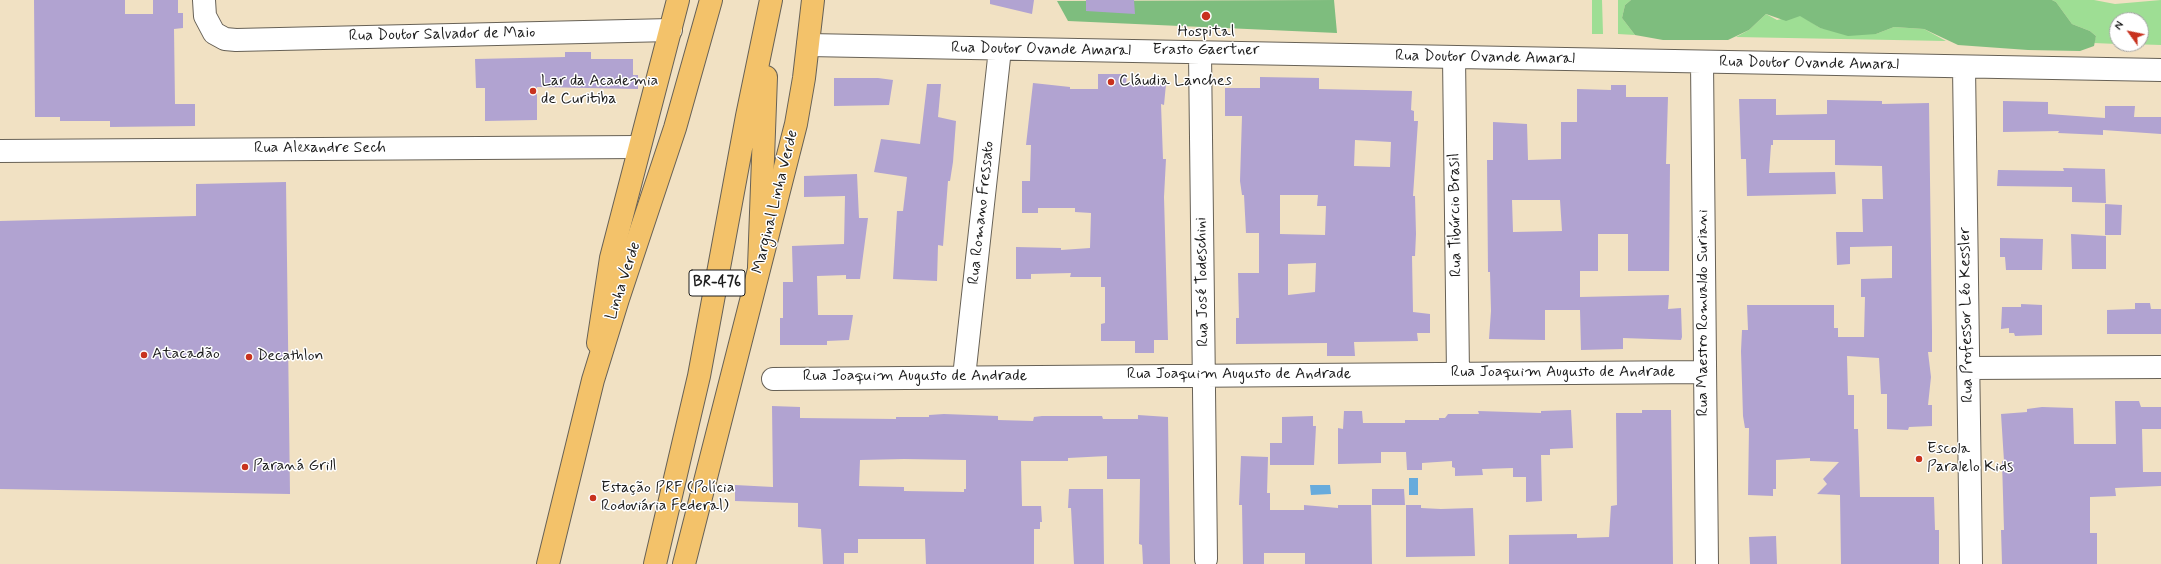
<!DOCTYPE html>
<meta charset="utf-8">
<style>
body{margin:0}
#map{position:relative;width:2161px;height:564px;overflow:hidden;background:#f1e1c3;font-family:Mynerve,sans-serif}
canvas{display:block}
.north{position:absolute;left:2109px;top:12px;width:40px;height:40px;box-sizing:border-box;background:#fff;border:1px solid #a4a4a4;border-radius:50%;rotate:303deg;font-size:11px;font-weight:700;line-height:16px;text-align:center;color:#1c1c1c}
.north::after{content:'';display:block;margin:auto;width:14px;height:18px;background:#c8321e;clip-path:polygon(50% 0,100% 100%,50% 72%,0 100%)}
</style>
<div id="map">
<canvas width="2161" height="564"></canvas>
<div class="north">N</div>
</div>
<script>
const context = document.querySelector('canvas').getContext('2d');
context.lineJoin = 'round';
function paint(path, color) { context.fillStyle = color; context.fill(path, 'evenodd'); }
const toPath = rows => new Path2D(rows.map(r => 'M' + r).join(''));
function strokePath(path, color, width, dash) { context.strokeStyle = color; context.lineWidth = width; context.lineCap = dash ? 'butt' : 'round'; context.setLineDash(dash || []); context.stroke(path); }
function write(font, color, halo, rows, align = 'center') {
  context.font = font + ' Mynerve,sans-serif'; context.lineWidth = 3; context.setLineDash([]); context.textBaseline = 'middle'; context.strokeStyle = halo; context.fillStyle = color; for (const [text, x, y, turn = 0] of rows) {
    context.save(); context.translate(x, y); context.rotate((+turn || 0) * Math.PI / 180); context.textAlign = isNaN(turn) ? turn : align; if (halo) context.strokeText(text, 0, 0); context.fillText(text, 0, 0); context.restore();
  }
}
const green = toPath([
 [1592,0,1602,0,1603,34,1592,34],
 [1618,0,1631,0,1625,5,1622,18,1635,35,1618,34],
 [2052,0,2094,0,2115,4,2161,0,2161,45,2130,44,2141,44,2141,20,2117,20,2117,44,2094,43,2096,36,2090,31,2072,24,2056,2],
 [1766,14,1777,20,1800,15,1820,28,1876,34,1894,27,1924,29,1946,41,1736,37,1749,30]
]);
const forest = toPath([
 [1334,0,1337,33,1068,21,1057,1],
 [1631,0,2052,0,2056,2,2072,24,2090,31,2096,36,2094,46,2080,51,2028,50,1958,45,1924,29,1894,27,1876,34,1848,36,1820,28,1800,16,1786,21,1766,14,1749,30,1728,40,1663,40,1635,35,1622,18,1625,5]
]);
const water = toPath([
 [1409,478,1418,478,1418,495,1409,495],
 [1310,485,1330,485,1331,494,1311,495]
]);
const building = toPath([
 [34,0,125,0,125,14,153,14,153,0,178,0,178,13,183,13,183,28,174,29,175,104,195,104,195,126,110,127,110,121,60,121,60,117,35,117],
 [990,0,1034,0,1032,14,990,4],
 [1086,0,1134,0,1135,14,1086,11],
 [565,52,591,52,591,59,633,59,633,75,638,75,638,89,537,87,537,120,485,121,485,88,476,88,475,59,565,57],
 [1098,74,1127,74,1126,85,1166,84,1164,105,1161,104,1163,159,1166,159,1164,197,1168,340,1154,340,1154,353,1135,353,1135,341,1101,341,1101,324,1105,323,1105,287,1101,287,1101,277,1070,277,1071,273,1031,274,1031,279,1016,279,1016,247,1061,248,1061,250,1090,248,1091,213,1075,212,1075,208,1038,208,1038,213,1022,213,1022,181,1030,181,1031,145,1026,145,1033,83,1070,87,1070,89,1098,89],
 [1260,77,1319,78,1319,89,1412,91,1411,110,1414,111,1414,121,1418,121,1413,196,1415,196,1416,234,1415,256,1412,256,1413,312,1430,314,1430,333,1417,333,1418,341,1354,342,1355,356,1327,356,1327,343,1236,344,1236,318,1239,318,1238,273,1259,273,1259,233,1246,233,1244,195,1242,195,1240,181,1242,116,1225,116,1225,88,1260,88],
 [1355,140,1391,142,1390,167,1354,166],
 [1280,195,1318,195,1317,206,1326,206,1325,235,1280,234],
 [1316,263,1315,292,1288,295,1288,264],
 [834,78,878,78,893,80,889,105,834,106],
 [927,84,941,84,938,117,956,121,953,162,950,181,948,181,943,246,938,245,937,281,893,279,897,211,903,211,907,177,874,172,881,139,920,144],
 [1611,85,1626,85,1626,97,1668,97,1666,164,1670,164,1669,271,1628,271,1628,234,1598,234,1598,271,1580,271,1580,297,1669,295,1668,309,1681,308,1682,337,1681,340,1623,338,1623,349,1581,350,1580,310,1545,310,1545,340,1489,339,1491,311,1490,272,1488,272,1487,160,1493,160,1493,122,1527,124,1528,160,1561,159,1561,122,1577,122,1577,89,1611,90],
 [1512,200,1560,200,1562,231,1513,232],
 [1739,99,1776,99,1776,115,1827,114,1827,100,1882,101,1882,104,1929,103,1932,332,1932,352,1928,352,1931,377,1928,405,1932,405,1932,426,1909,427,1908,430,1887,429,1887,394,1881,394,1879,358,1847,356,1848,395,1854,395,1854,429,1858,429,1860,497,1934,497,1935,530,1939,530,1939,564,1841,564,1840,495,1817,494,1827,484,1823,479,1839,462,1810,461,1810,458,1776,460,1776,489,1773,489,1773,496,1748,495,1749,428,1745,428,1743,416,1741,351,1742,330,1748,330,1747,305,1834,305,1834,328,1838,328,1838,337,1864,337,1865,297,1861,297,1861,279,1892,278,1892,246,1850,247,1850,264,1837,265,1836,232,1863,232,1862,199,1883,199,1882,166,1835,165,1835,140,1773,140,1773,145,1771,145,1769,173,1835,172,1836,194,1747,196,1746,159,1741,159],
 [2003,101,2048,102,2048,114,2105,118,2105,106,2135,106,2134,117,2161,117,2161,134,2103,130,2103,135,2058,133,2059,131,2003,132],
 [2063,168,2105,169,2106,203,2072,202,2072,187,1997,186,1998,170,2064,171],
 [857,174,859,218,868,218,860,279,846,279,846,275,817,276,818,315,853,315,849,340,827,341,827,345,780,345,780,318,783,318,783,282,793,282,792,246,844,244,845,196,804,197,804,176],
 [286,182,290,494,0,489,0,221,196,216,196,184],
 [2105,204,2122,205,2121,235,2105,235],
 [2071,234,2106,236,2106,269,2072,269],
 [2000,238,2043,239,2042,270,2006,270,2005,257,2000,257],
 [2135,303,2150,303,2151,309,2161,309,2161,334,2107,334,2107,310,2135,309],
 [2021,304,2042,305,2042,335,2015,336,2014,333,2009,333,2009,328,2001,329,2002,307,2021,307],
 [2115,401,2139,401,2141,407,2161,407,2161,429,2142,429,2143,472,2161,472,2161,486,2115,488,2116,496,2090,497,2090,533,2097,533,2097,564,2002,564,2001,530,2004,530,2002,461,2004,461,2001,414,2027,412,2027,409,2042,407,2073,408,2074,444,2116,444],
 [772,406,800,407,800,418,896,419,896,417,929,417,929,415,944,414,998,416,998,420,1033,421,1034,417,1042,416,1102,416,1103,419,1138,419,1138,415,1168,417,1170,564,1143,564,1142,545,1139,544,1140,479,1107,479,1107,456,1068,458,1068,461,1021,461,1022,506,1041,506,1042,522,1040,522,1040,529,1034,529,1034,564,926,564,925,539,858,539,858,553,844,553,844,564,823,564,821,529,798,527,798,503,735,501,735,485,773,487],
 [904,459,966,460,966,489,964,489,964,492,904,491,904,487,859,486,860,460],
 [1571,410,1573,448,1550,449,1550,455,1541,455,1542,501,1526,502,1526,477,1513,477,1513,468,1482,469,1483,475,1455,476,1455,468,1452,467,1452,461,1422,463,1422,470,1407,470,1406,452,1381,452,1381,463,1338,464,1338,428,1343,429,1344,411,1362,411,1363,423,1405,423,1405,420,1439,420,1439,418,1445,418,1448,414,1479,414,1478,411,1541,413,1541,411],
 [1642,410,1671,410,1673,564,1509,564,1509,535,1577,534,1577,538,1609,537,1611,506,1617,505,1616,413,1642,413],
 [1313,416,1313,426,1316,426,1314,465,1270,465,1270,443,1282,443,1282,417],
 [1241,456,1268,457,1267,493,1270,493,1270,510,1304,510,1304,505,1338,508,1338,505,1371,505,1372,564,1305,564,1305,553,1264,553,1264,564,1243,564,1242,505,1239,505],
 [1069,489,1103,489,1104,564,1074,564,1071,508,1068,508],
 [1372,489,1404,489,1405,505,1372,505],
 [1406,505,1421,505,1421,508,1441,509,1473,508,1475,556,1406,557],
 [1776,536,1777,564,1750,564,1749,537]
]);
const minor = toPath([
 [204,0,205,16,214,33,225,39,236,40,671,30],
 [808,45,2161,70],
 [1200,53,1206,559],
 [1454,57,1458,374],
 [1702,62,1707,564],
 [1964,67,1971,564],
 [0,151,639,147],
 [1968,368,2161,367],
 [964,377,1000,49],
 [773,379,1705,372]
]);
const major = toPath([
 [598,343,611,258,678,0],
 [684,564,796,124,804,78,813,0]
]);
const highway = toPath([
 [759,267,766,77],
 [548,564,593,380,618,299,675,128,711,0],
 [655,564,699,376,747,116,771,0]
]);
const markers = [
 [1206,16,5,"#c8321e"],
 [1111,82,4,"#c8321e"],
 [533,91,4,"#c8321e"],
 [144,355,4,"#c8321e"],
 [249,357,4,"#c8321e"],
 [1919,459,4,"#c8321e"],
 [245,467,4,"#c8321e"],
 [593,498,4,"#c8321e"]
];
const shields = [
 [717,283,56]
];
const shieldNames = [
 ["BR-476",717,283]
];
const poiNames = [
 ["Hospital",1206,33,"center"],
 ["Erasto Gaertner",1206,51,"center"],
 ["Lar da Academia",541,82],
 ["de Curitiba",541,100],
 ["Cláudia Lanches",1119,82],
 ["Atacadão",152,355],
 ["Decathlon",257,357],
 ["Escola",1927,450],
 ["Paralelo Kids",1927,468],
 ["Paraná Grill",253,467],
 ["Estação PRF (Polícia",601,489],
 ["Rodoviária Federal)",601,507]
];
const streetNames = [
 ["Rua Doutor Salvador de Maio",442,35,-1],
 ["Rua Doutor Ovande Amaral",1041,50,1],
 ["Rua Doutor Ovande Amaral",1485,58,1],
 ["Rua Doutor Ovande Amaral",1809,64,1],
 ["Rua Alexandre Sech",320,149],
 ["Marginal Linha Verde",776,202,-76],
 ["Rua Romano Fressato",982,213,-84],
 ["Rua Tibúrcio Brasil",1456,215,-91],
 ["Linha Verde",624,281,-72],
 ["Rua José Todeschini",1203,282,-91],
 ["Rua Maestro Romualdo Suriani",1704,313,-90],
 ["Rua Professor Léo Kessler",1967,315,-91],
 ["Rua Joaquim Augusto de Andrade",1563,373],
 ["Rua Joaquim Augusto de Andrade",1239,375],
 ["Rua Joaquim Augusto de Andrade",915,377]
];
paint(green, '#9ede94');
paint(forest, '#7ebd7e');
paint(water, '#67abdc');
paint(building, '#b1a3d1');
strokePath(minor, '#676156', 24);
strokePath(major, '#676156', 24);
strokePath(highway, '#676156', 24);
strokePath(minor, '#fff', 22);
strokePath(major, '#f3c26a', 22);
strokePath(highway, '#f3c26a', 22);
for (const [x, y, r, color] of markers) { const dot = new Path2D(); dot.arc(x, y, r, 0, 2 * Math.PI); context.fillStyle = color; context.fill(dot); strokePath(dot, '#fff', 1.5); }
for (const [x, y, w] of shields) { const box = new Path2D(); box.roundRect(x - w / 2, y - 13, w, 26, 3); context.fillStyle = '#fff'; context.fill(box); strokePath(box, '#1c1c1c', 1); }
write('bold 15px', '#1c1c1c', null, shieldNames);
write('16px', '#1c1c1c', '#fff', poiNames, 'left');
write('16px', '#1c1c1c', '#fff', streetNames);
</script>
